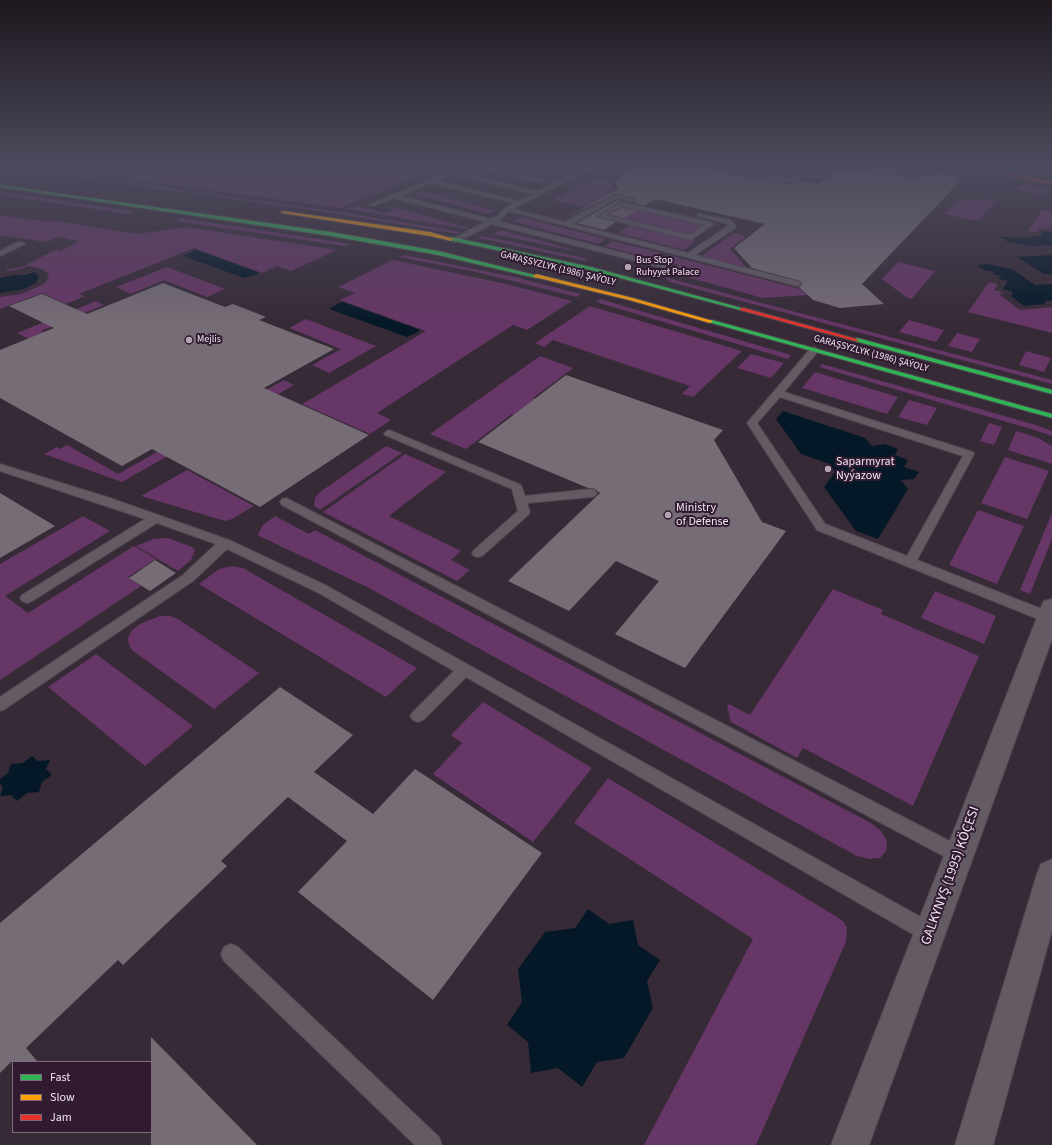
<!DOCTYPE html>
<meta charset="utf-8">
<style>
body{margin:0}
#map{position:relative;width:1052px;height:1145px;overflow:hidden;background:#362a36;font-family:"Source Sans 3",sans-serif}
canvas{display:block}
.legend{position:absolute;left:12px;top:1061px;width:140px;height:72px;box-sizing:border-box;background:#301b30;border:1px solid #7e6b7e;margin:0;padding:5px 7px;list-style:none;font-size:12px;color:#f3e4f2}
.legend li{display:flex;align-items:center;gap:8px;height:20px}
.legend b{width:20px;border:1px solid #7e6b7e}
</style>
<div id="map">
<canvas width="1052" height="1145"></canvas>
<ul class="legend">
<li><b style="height:5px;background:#30b455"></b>Fast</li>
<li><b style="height:5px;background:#ff9f0a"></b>Slow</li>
<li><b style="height:5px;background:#e5322d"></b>Jam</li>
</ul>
</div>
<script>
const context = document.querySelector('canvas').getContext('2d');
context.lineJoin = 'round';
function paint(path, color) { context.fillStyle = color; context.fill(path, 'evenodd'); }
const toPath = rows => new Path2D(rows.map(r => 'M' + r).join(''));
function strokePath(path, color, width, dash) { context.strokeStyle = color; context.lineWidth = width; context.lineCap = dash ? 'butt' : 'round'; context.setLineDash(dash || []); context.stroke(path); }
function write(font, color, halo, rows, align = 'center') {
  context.font = font + ' "Source Sans 3",sans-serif'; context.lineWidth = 4; context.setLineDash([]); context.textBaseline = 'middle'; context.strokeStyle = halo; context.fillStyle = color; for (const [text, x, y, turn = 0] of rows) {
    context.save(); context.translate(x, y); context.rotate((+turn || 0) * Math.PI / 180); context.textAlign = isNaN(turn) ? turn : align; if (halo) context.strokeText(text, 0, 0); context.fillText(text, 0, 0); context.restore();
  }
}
const green = toPath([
 [10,166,185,190,183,192,8,167],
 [34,166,443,166,340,208],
 [730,166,786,166,792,167,782,173,772,171,768,174],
 [826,166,851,166,869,169,833,172,822,180,809,178],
 [875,166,892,166,909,169,931,168,936,171,909,172],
 [595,178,611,182,614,191,585,207,553,200],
 [1020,184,1047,189,1043,195,1015,190],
 [421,191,495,210,488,214,414,194],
 [0,192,133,211,128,214,0,195],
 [195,192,341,212,461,232,458,234,338,214,192,193],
 [989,199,995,201,979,221,944,214,956,201],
 [356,205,385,213,397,208,469,228,467,229,347,209],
 [623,205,705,225,689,236,605,215],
 [1042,210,1052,212,1052,227,1048,227,1046,229,1039,228,1036,232,1028,231],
 [0,215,40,221,56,221,138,234,187,227,337,250,291,271,277,266,262,273,194,248,79,294,85,296,66,304,42,293,0,309,0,297,21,294,35,288,45,283,49,277,47,272,39,268,27,266,22,269,7,271,7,269,22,267,55,250,60,251,79,241,58,237,46,242,0,235],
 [520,217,606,239,599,244,512,221],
 [180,218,351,244,345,246,176,221],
 [631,225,696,241,684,250,618,233],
 [500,230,571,249,569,250,493,234],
 [733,233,746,236,730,249,747,268,702,256],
 [481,236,503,240,588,259,585,261,479,238],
 [613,241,661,253,653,259,605,246],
 [404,255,515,277,581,294,577,297,472,271,399,257],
 [668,255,801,289,807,295,763,298,669,272,679,265,661,260],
 [393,260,506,284,572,301,527,330,513,325,377,413,391,420,370,434,302,404,426,331,340,300,355,293,338,287],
 [898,262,935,271,912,299,906,297,882,279],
 [167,267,225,289,207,297,164,280,131,294,116,287],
 [664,277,1052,380,1052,384,670,282],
 [989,282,998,284,994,290,1002,292,1000,295,1020,310,1052,307,1052,333,968,312],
 [600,299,791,355,788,359,596,302],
 [96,301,104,305,41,331,52,337,37,343,17,333],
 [590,306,742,351,693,397,682,394,690,386,553,340,544,347,535,343],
 [306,319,376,346,329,373,312,365,341,349,289,328],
 [909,320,944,330,936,342,899,332],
 [957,333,980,339,972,352,948,346],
 [1026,351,1051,358,1044,372,1019,365],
 [751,354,784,363,771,378,737,368],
 [540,356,573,368,533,398,589,419,569,436,512,414,466,449,430,434],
 [822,364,1036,425,1052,431,1052,436,1034,430,819,367],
 [815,372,898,397,887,414,802,388],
 [284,380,294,385,261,404,250,399],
 [909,400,937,408,927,425,898,417],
 [989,423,1002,427,994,445,980,441],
 [1016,431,1038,438,1052,446,1052,464,1008,450],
 [187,435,196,440,122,482,44,454,57,447,60,449,67,445,118,474],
 [386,446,402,453,320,510,314,506,315,498,320,492],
 [405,454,446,472,389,516,461,551,451,560,470,570,457,581,323,512],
 [1005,457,1049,471,1027,519,981,503],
 [187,470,254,506,232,519,225,521,141,496],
 [978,510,1024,526,997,584,949,565],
 [1052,513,1052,539,1030,594,1020,590],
 [83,516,110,531,5,596,28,613,134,546,156,559,128,577,141,586,0,680,0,564],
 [275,516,309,534,315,530,871,823,881,831,887,841,886,851,880,858,869,859,857,856,367,587,259,536,258,534,263,525],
 [168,538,192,547,195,550,191,560,178,571,136,546,153,539],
 [232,566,243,568,417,668,386,697,199,584,219,569],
 [833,589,883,610,881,614,979,656,913,806,803,748,797,758,731,722,727,706,729,704,750,715],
 [935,591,996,616,984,644,921,618],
 [160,616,170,616,178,619,259,673,214,709,133,651,129,645,128,638,132,630,140,624],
 [96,654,193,726,145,766,48,687],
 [483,702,592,768,533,842,433,774,462,743,451,735],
 [608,778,837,917,844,922,847,928,846,942,756,1145,644,1145,753,939,574,823]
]);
const water = toPath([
 [1044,231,1052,233,1052,245,1031,246,1008,242,1001,237,1030,238,1032,236,1040,237],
 [196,250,258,272,258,274,244,278,183,256],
 [1052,255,1052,274,1044,274,1017,257],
 [988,264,1012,269,1035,285,1052,284,1052,301,1047,300,1044,304,1024,306,1011,296,1013,292,1003,289,1008,281,999,279,1001,276,993,274,994,272,984,270,977,265],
 [34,272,39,276,36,283,23,289,0,293,0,278,14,275,25,275],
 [343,302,420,330,419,331,420,331,407,337,329,309,339,303],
 [783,411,865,438,872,446,885,444,898,449,895,455,908,460,904,467,919,472,914,479,901,480,908,489,878,539,856,531,824,487,835,472,830,464,801,454,776,419],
 [32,756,38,761,50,760,46,769,52,775,42,782,39,792,27,793,17,801,11,795,0,796,3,787,0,784,0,779,8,773,11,764,23,763],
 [588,909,609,924,633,920,638,945,660,960,647,981,653,1008,624,1058,597,1062,582,1087,558,1068,531,1073,528,1042,507,1025,522,1002,518,969,545,932,575,928]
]);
const building = toPath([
 [643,166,693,166,785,184,806,182,818,184,834,172,873,170,910,177,919,178,922,175,941,174,963,178,862,284,884,304,840,308,813,300,799,287,802,284,800,281,752,268,734,248,765,224,655,199,644,206,634,203,638,201,636,198,615,194,564,219,618,189,615,181,620,178,619,175,632,168],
 [618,200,628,202,620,201,596,216,597,217,616,222,604,230,577,223],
 [622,208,636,211,624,218,610,214],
 [163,283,225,307,233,304,266,317,259,320,334,349,264,388,369,435,260,507,152,449,122,466,0,398,0,350,54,328,9,306,42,294,87,314],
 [566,375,723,430,714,440,762,522,786,531,685,668,615,634,659,581,616,561,569,611,508,581,600,493,595,489,588,488,478,442],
 [0,493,55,526,0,558],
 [155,560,176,573,150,591,129,578],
 [280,687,353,735,314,772,373,814,415,769,542,853,433,1000,298,892,347,841,288,797,221,861,227,866,123,965,118,960,26,1048,38,1062,11,1062,0,1073,0,923],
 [151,1037,257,1145,151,1145]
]);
const lane = toPath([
 [460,166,468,166,457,172,538,191,589,166,597,166,513,209,565,222,615,195,636,199,636,201,634,202,618,198,572,224,688,253,728,226,726,223,698,216,698,214,730,220,736,226,735,228,695,255,800,282,801,284,797,286,509,211,502,218,498,221,670,265,671,267,667,269,492,224,457,242,454,242,454,238,485,222,394,198,374,206,369,205,460,166],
 [451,174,533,194,518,201,436,181,451,174],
 [430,183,513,203,505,208,498,216,491,219,400,196,430,183],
 [476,166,487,166,545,181,542,183,476,166],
 [601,166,613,166,626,170,623,172,601,166],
 [711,166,723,166,785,179,793,178,811,166,818,166,797,181,785,183,711,166],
 [789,166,799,167,784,177,772,173,775,171,783,173,791,168,789,166],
 [862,166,876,166,913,174,910,176,862,166],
 [621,202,710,222,714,224,691,240,597,216,621,202],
 [622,206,704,225,690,235,606,215,622,206],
 [18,242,21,242,25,244,0,256,0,251,18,242],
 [814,347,819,350,784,392,973,452,974,454,917,560,1052,613,1052,621,1048,622,1043,621,817,530,747,423,811,348,814,347],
 [780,397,963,456,907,556,825,524,757,423,780,397],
 [389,430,521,485,525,496,591,489,595,490,597,493,595,496,591,497,527,503,530,512,528,515,482,556,478,557,474,556,472,553,474,550,518,511,512,489,385,435,384,433,389,430],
 [0,464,110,498,229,540,327,586,937,926,940,933,937,940,930,943,923,940,466,677,423,720,418,722,413,720,410,716,413,712,454,671,317,592,227,549,193,581,5,709,0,711,0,697,183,575,216,544,157,523,32,601,27,603,22,601,20,598,22,595,145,519,0,471,0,464],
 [286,498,965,849,968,855,965,861,959,863,953,861,282,505,280,502,282,499,286,498],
 [231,944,238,947,439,1137,442,1145,415,1145,224,961,221,954,224,947,231,944]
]);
const street = toPath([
 [1052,599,1052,639,869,1145,831,1145,1041,607,1044,601,1052,599],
 [1052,859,1052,930,993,1145,955,1145,1037,874,1041,864,1052,859]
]);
const fast = toPath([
 [0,185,331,232,438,251,539,276,536,278,438,255,331,236,0,187,0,185],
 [451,237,591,267,745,309,740,310,590,270,449,240,449,238,451,237],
 [708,320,712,320,1052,414,1052,418,708,322,708,320],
 [857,338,1052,390,1052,394,855,341,854,340,857,338]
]);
const slow = toPath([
 [283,211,430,232,454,239,451,241,430,236,281,213,281,212,283,211],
 [536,274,633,298,713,321,710,323,629,300,534,277,533,276,536,274]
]);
const jam = toPath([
 [959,166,968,166,1052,182,1052,184,959,166],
 [740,308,744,308,860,340,855,341,740,310,740,308]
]);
const markers = [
 [628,267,4,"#b1a3b0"],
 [189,340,4,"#b1a3b0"],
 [828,469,4,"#b1a3b0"],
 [668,515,4,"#b1a3b0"]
];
const farPoinames = [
 ["Bus Stop",636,261],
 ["Ruhyyet Palace",636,273],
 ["Mejlis",197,340]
];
const farStreetnames = [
 ["GARAŞSYZLYK (1986) ŞAÝOLY",558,269,14],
 ["GARAŞSYZLYK (1986) ŞAÝOLY",871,354,15]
];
const poiNames = [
 ["Saparmyrat",836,462],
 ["Nyýazow",836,476],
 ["Ministry",676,508],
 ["of Defense",676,522]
];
const nearStreetnames = [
 ["GALKYNYŞ (1995) KÖÇESI",951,876,-70]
];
paint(green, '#663666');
paint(water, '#051827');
paint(building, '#766c76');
strokePath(lane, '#504650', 2);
strokePath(street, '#504650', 2);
strokePath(fast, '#504650', 2);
strokePath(slow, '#504650', 2);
strokePath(jam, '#504650', 2);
paint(lane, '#645a64');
paint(street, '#645a64');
paint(fast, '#30b455');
paint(slow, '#ff9f0a');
paint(jam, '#e5322d');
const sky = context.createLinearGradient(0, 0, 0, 326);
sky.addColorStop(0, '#1e171e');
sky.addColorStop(0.51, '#4c4a5d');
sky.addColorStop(1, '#4c4a5d00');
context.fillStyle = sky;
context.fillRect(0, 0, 1052, 326);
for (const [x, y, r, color] of markers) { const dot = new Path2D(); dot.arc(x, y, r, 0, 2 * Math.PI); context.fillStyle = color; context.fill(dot); strokePath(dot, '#301b30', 1.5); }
write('10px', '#f3e4f2', '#301b30', farPoinames, 'left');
write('10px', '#f3e4f2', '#301b30', farStreetnames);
write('12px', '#f3e4f2', '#301b30', poiNames, 'left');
write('14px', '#f3e4f2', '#301b30', nearStreetnames);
</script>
